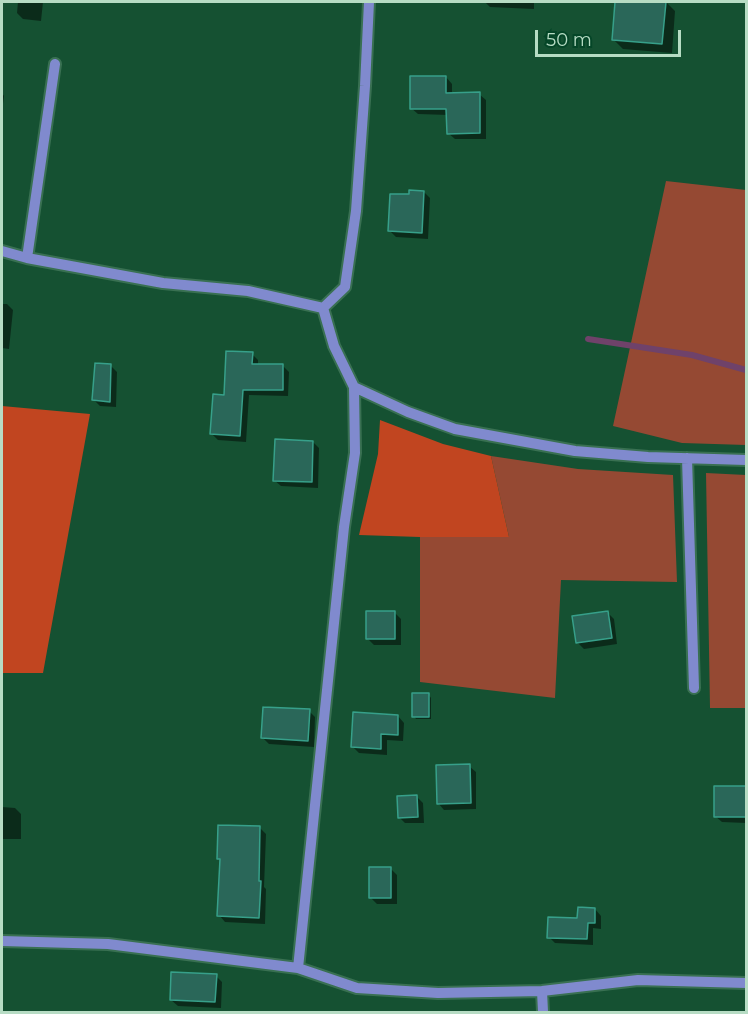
<!DOCTYPE html>
<style>
body{margin:0}
#map{position:relative;width:748px;height:1014px;overflow:hidden;background:#155132;font-family:Montserrat,sans-serif}
canvas{display:block}
.frame{position:absolute;inset:0;border:3px solid #b7dcc4;pointer-events:none}
.scale{position:absolute;left:535px;top:30px;width:146px;height:27px;box-sizing:border-box;border:3px solid #b7dcc4;border-top:0;padding-left:8px;font-size:18px;line-height:21px;white-space:nowrap;color:#b7dcc4;-webkit-text-stroke:4px #054628;paint-order:stroke}
</style>
<div id="map">
<canvas width="748" height="1014"></canvas>
<div class="frame"></div>
<div class="scale">50 m</div>
</div>
<script>
const context = document.querySelector('canvas').getContext('2d');
context.lineJoin = 'round';
function paint(path, color) { context.fillStyle = color; context.fill(path, 'evenodd'); }
const toPath = rows => new Path2D(rows.map(r => 'M' + r).join(''));
function strokePath(path, color, width, dash) { context.strokeStyle = color; context.lineWidth = width; context.lineCap = dash ? 'butt' : 'round'; context.setLineDash(dash || []); context.stroke(path); }
const green = toPath([
 [666,181,746,190,746,445,682,443,613,426],
 [491,456,578,469,673,475,677,582,561,580,555,698,420,682,420,537,509,537],
 [706,473,746,475,746,708,710,708]
]);
const forest = toPath([
 [2,406,90,414,43,673,2,673],
 [380,420,443,444,491,456,509,537,420,537,359,535,378,454]
]);
const shadow = toPath([
 [18,2,43,2,41,21,23,19,17,13],
 [485,2,534,2,534,9,490,7],
 [616,2,666,2,675,11,672,53,623,49,613,39],
 [446,77,452,84,452,94,479,94,486,100,486,139,455,139,448,133,448,115,418,114,411,108],
 [2,93,4,96,2,111],
 [424,192,430,198,428,239,396,237,389,230,410,196],
 [2,304,7,304,13,310,9,349,2,348],
 [252,354,258,360,258,365,283,366,289,372,288,396,249,395,246,442,218,440,212,434,226,397],
 [111,366,117,372,116,407,100,406,93,399],
 [313,442,319,448,318,488,281,486,274,480],
 [395,613,401,619,401,645,374,645,367,638],
 [608,613,614,619,617,644,584,649,577,642],
 [429,695,431,698,431,719,416,719,414,716],
 [309,711,315,717,314,747,269,744,263,738],
 [398,716,404,723,403,741,387,740,387,755,359,753,353,747],
 [469,766,476,772,476,809,444,810,438,803],
 [746,788,746,823,722,822,715,816],
 [417,797,423,803,424,823,405,823,399,817],
 [2,807,15,808,21,814,21,839,2,839],
 [260,828,266,834,264,887,266,889,265,924,225,922,219,915,221,861,218,859],
 [390,868,397,875,397,904,377,904,371,898],
 [595,909,601,916,601,929,593,928,593,945,555,943,549,937],
 [216,976,222,982,221,1008,178,1006,171,1000]
]);
const stream = toPath([
 [588,339,692,355,746,370]
]);
const building = toPath([
 [615,2,666,2,662,44,612,40,615,2],
 [410,76,446,76,446,93,480,92,480,133,447,134,446,109,410,109,410,76],
 [409,190,424,191,422,233,388,231,390,194,409,194,409,190],
 [226,351,253,352,252,364,283,364,283,390,243,390,240,436,210,434,213,394,224,395,226,351],
 [95,363,111,364,110,402,92,400,95,363],
 [275,439,313,441,312,482,273,481,275,439],
 [366,611,395,611,395,639,366,639,366,611],
 [608,611,612,638,576,643,572,616,608,611],
 [412,693,429,693,429,717,412,717,412,693],
 [263,707,310,709,308,741,261,738,263,707],
 [353,712,398,715,398,735,381,734,381,749,351,747,353,712],
 [470,764,471,803,437,804,436,765,470,764],
 [714,786,747,786,747,817,714,817,714,786],
 [417,795,418,817,398,818,397,796,417,795],
 [218,825,260,826,259,881,261,881,259,918,217,916,220,859,217,859,218,825],
 [369,867,391,867,391,898,369,898,369,867],
 [578,907,595,908,595,923,588,923,587,939,547,938,548,917,577,918,578,907],
 [171,972,217,974,215,1002,170,1000,171,972]
]);
const minor = toPath([
 [2,251,27,258,163,283,248,291,323,308],
 [27,258,55,64],
 [354,387,408,412,455,429,575,451,648,457,746,460],
 [687,458,694,688],
 [2,941,108,944,298,968,357,988,438,993,542,991,638,980,746,983],
 [298,968,344,527,355,453,354,387,334,346,323,308,345,287,356,211,365,86,369,2],
 [542,991,543,1012]
]);
paint(green, '#954933');
paint(forest, '#c14520');
paint(shadow, '#0007');
strokePath(stream, '#6f426a', 6);
paint(building, '#2a6759');
strokePath(building, '#37a08a', 1.5);
strokePath(minor, '#397052', 14);
strokePath(minor, '#808ace', 10);
</script>
